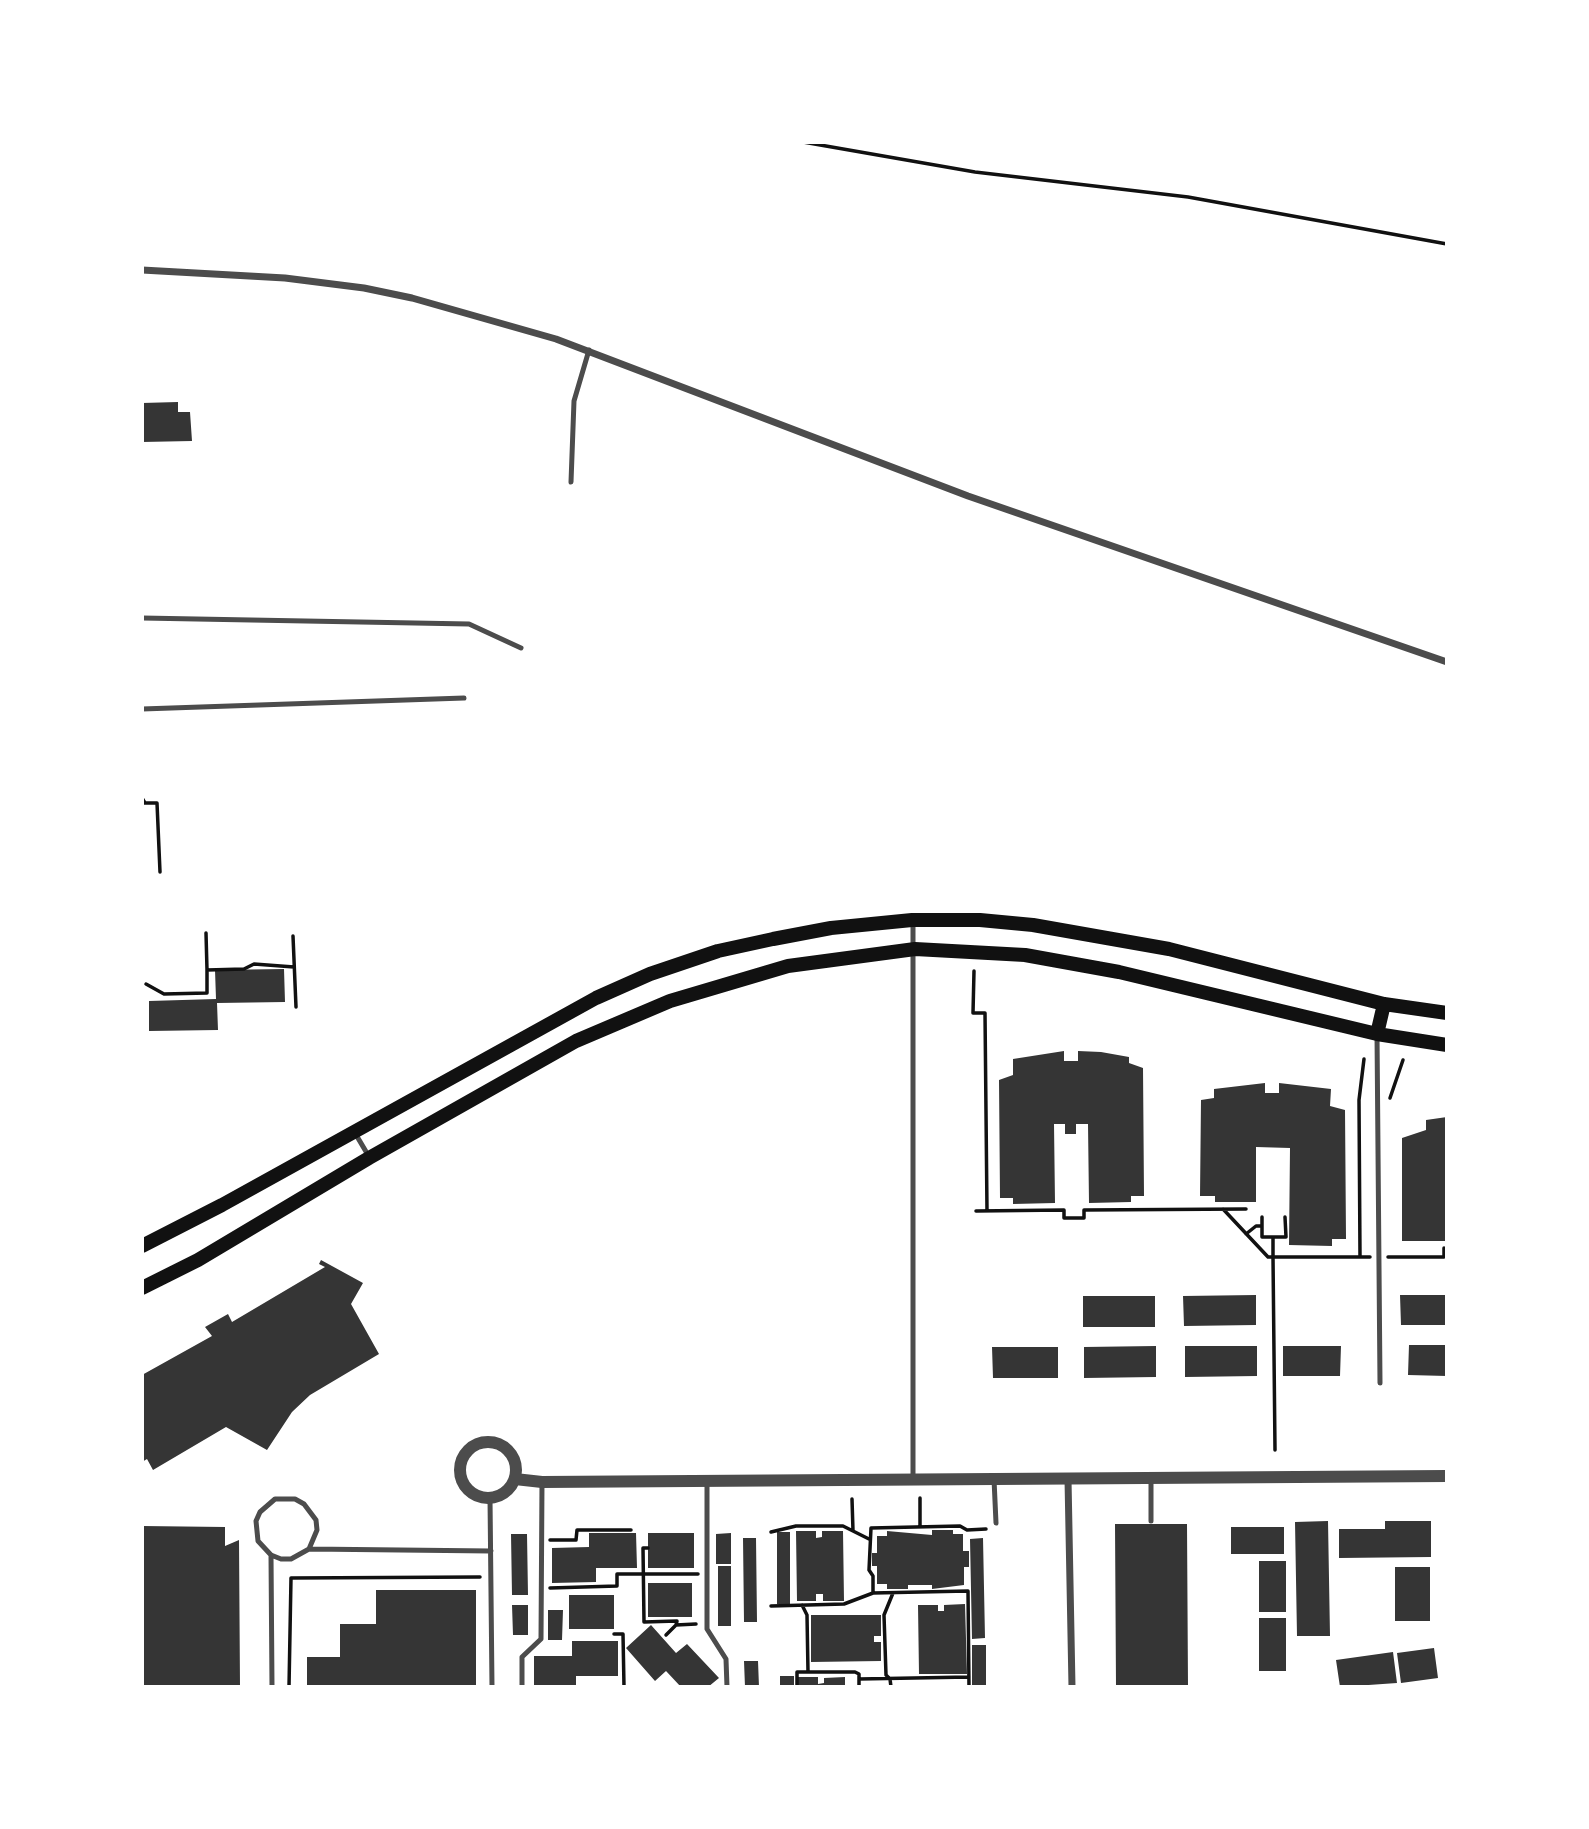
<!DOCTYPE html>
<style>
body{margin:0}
#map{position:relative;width:1589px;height:1829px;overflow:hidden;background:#fff;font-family:Karla,sans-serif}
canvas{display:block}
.frame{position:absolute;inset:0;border:144px solid #fff;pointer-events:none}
</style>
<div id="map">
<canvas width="1589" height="1829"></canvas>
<div class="frame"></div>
</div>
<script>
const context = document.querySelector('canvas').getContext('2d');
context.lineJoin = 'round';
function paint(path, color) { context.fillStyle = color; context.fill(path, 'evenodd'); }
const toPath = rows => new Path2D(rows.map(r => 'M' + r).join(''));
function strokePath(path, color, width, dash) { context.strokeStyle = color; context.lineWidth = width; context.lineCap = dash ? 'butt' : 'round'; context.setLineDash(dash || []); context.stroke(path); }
const building = toPath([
 [178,402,178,412,190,412,192,441,142,442,142,403],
 [284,969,285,1002,217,1003,218,1030,149,1031,149,1001,216,999,215,970],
 [1064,1051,1064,1061,1078,1061,1078,1051,1101,1052,1129,1057,1129,1063,1143,1068,1144,1196,1131,1196,1131,1202,1089,1203,1088,1124,1076,1124,1076,1134,1065,1134,1065,1124,1054,1124,1055,1203,1013,1204,1013,1198,1000,1198,999,1080,1013,1075,1013,1059],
 [1265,1083,1265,1093,1279,1093,1279,1083,1331,1089,1330,1106,1345,1110,1346,1239,1332,1239,1332,1246,1289,1245,1290,1148,1256,1147,1256,1202,1215,1202,1215,1196,1200,1196,1201,1100,1214,1098,1214,1089],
 [1447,1117,1447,1241,1402,1241,1402,1138,1426,1130,1426,1120],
 [321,1260,363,1283,351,1304,379,1354,310,1395,292,1412,267,1450,226,1427,153,1470,147,1459,142,1462,142,1375,212,1336,205,1327,228,1314,232,1322,325,1267,319,1264],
 [1256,1295,1256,1325,1184,1326,1183,1296],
 [1400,1295,1447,1295,1447,1325,1401,1325],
 [1083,1296,1155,1296,1155,1327,1083,1327],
 [1409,1345,1447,1345,1447,1376,1408,1375],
 [1156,1346,1156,1377,1084,1378,1084,1347],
 [1185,1346,1257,1346,1257,1376,1185,1377],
 [1283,1346,1341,1346,1340,1376,1283,1376],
 [992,1347,1058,1347,1058,1378,993,1378],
 [1328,1521,1330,1636,1297,1636,1295,1522],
 [1385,1521,1431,1521,1431,1557,1339,1558,1339,1529,1385,1529],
 [1115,1524,1187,1524,1188,1687,1116,1687],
 [142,1526,225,1527,225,1546,239,1540,240,1687,142,1687],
 [1231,1527,1284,1527,1284,1554,1231,1554],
 [932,1530,953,1530,953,1534,963,1534,963,1551,969,1551,969,1567,964,1567,964,1585,932,1589,932,1585,908,1585,908,1589,887,1589,887,1584,877,1584,877,1566,872,1566,872,1553,877,1553,877,1536,887,1536,887,1531,932,1535],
 [796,1531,816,1531,816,1538,822,1537,822,1531,843,1531,844,1601,823,1601,823,1594,816,1594,816,1601,797,1601],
 [777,1532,790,1532,790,1604,777,1604],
 [589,1533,636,1533,637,1568,596,1568,596,1582,552,1583,552,1548,589,1547],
 [648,1533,694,1533,694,1568,648,1568],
 [731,1533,731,1564,716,1564,716,1534],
 [511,1534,527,1534,528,1595,512,1595],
 [743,1538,756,1538,757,1622,744,1622],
 [983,1538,985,1638,972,1639,970,1539],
 [1259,1561,1286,1561,1286,1612,1259,1612],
 [718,1566,731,1566,731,1626,718,1626],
 [1395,1567,1430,1567,1430,1621,1395,1621],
 [648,1583,692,1583,692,1617,648,1617],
 [376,1590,476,1590,476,1687,307,1687,307,1657,340,1657,340,1624,376,1624],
 [569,1595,614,1595,614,1629,569,1629],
 [965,1604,967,1674,919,1674,918,1605,938,1605,938,1611,944,1611,944,1605],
 [512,1605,528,1605,528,1635,513,1635],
 [548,1610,563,1610,562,1640,548,1640],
 [811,1615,881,1615,881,1636,874,1636,874,1642,881,1642,881,1661,811,1662],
 [1259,1618,1286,1618,1286,1671,1259,1671],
 [651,1625,676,1653,687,1644,719,1678,708,1687,681,1687,666,1671,655,1681,626,1648],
 [572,1641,618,1641,618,1676,576,1676,576,1687,534,1687,534,1656,572,1656],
 [972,1645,986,1645,986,1687,972,1687],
 [1434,1648,1438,1678,1401,1683,1397,1653],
 [1393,1652,1397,1683,1340,1687,1336,1660],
 [744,1661,758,1661,759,1687,745,1687],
 [780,1676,794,1676,794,1687,780,1687],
 [798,1677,818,1677,818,1684,824,1683,824,1678,845,1677,845,1687,798,1687]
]);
const path = toPath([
 [803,142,975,172,1188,197,1447,244],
 [142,798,145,803,157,803,160,872],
 [206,933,207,970],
 [293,936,296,1007],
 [974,971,973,1013,985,1013,987,1211],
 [146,984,164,994,207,993,207,970,244,969,254,964,294,967],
 [1390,1098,1403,1060],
 [1223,1209,1268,1257,1273,1257,1273,1237],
 [976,1211,1064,1210,1064,1218,1084,1218,1084,1210,1246,1209],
 [1262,1226,1262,1237,1286,1237,1285,1217],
 [1246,1234,1256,1226,1262,1226,1262,1217],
 [1360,1257,1359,1100,1364,1059],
 [1388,1257,1444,1257,1444,1248],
 [1275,1450,1273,1257,1370,1257],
 [920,1498,920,1527],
 [852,1499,853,1531],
 [771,1532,796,1526,843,1526,869,1539],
 [550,1540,576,1540,577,1530,631,1530],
 [648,1548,643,1548,644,1622,677,1621,676,1625,696,1624],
 [550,1588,617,1586,617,1574,698,1574],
 [873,1593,873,1576,869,1570,871,1528,960,1526,967,1530,986,1529],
 [802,1605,807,1615,808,1672],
 [771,1606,844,1604,873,1593,968,1591,969,1687],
 [614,1634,623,1634,624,1687],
 [666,1635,676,1625],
 [859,1679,969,1677],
 [289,1687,291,1578,480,1577],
 [797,1687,797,1672,855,1672,859,1674,859,1687],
 [891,1687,890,1679,886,1675,884,1615,893,1593]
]);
const service = toPath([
 [571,482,574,401,589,350],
 [142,618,469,624,521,648],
 [142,709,464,698],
 [913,922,913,1479],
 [1377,1034,1380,1383],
 [355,1133,368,1155],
 [1151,1478,1151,1521],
 [994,1479,996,1523],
 [707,1483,707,1629,726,1659,727,1687],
 [490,1498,492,1687],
 [309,1549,317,1530,316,1520,304,1504,295,1499,275,1499,260,1512,256,1521,258,1541,271,1555,281,1559,291,1559,309,1549,491,1551],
 [271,1555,272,1687],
 [522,1687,522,1657,541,1639,542,1482]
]);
const minor = toPath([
 [142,270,285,278,364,288,412,298,556,339,968,496,1447,662],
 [1068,1479,1072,1687]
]);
const tertiary = toPath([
 '460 1470a28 28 0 1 1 56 0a28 28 0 1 1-56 0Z',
 [515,1479,542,1482,1447,1476]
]);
const secondary = toPath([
 [1377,1034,1384,1004],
 [142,1246,222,1205,596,998,650,974,718,951,773,939,831,928,912,920,980,920,1033,925,1169,949,1384,1004,1447,1013],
 [142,1288,198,1260,369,1158,576,1041,670,1001,788,966,915,949,1025,955,1119,972,1377,1034,1447,1045]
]);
paint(building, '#353535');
strokePath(path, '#111', 3.5);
strokePath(service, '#4c4c4c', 5);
strokePath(minor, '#4c4c4c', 7);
strokePath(tertiary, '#4c4c4c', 12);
strokePath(secondary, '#111', 14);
</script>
